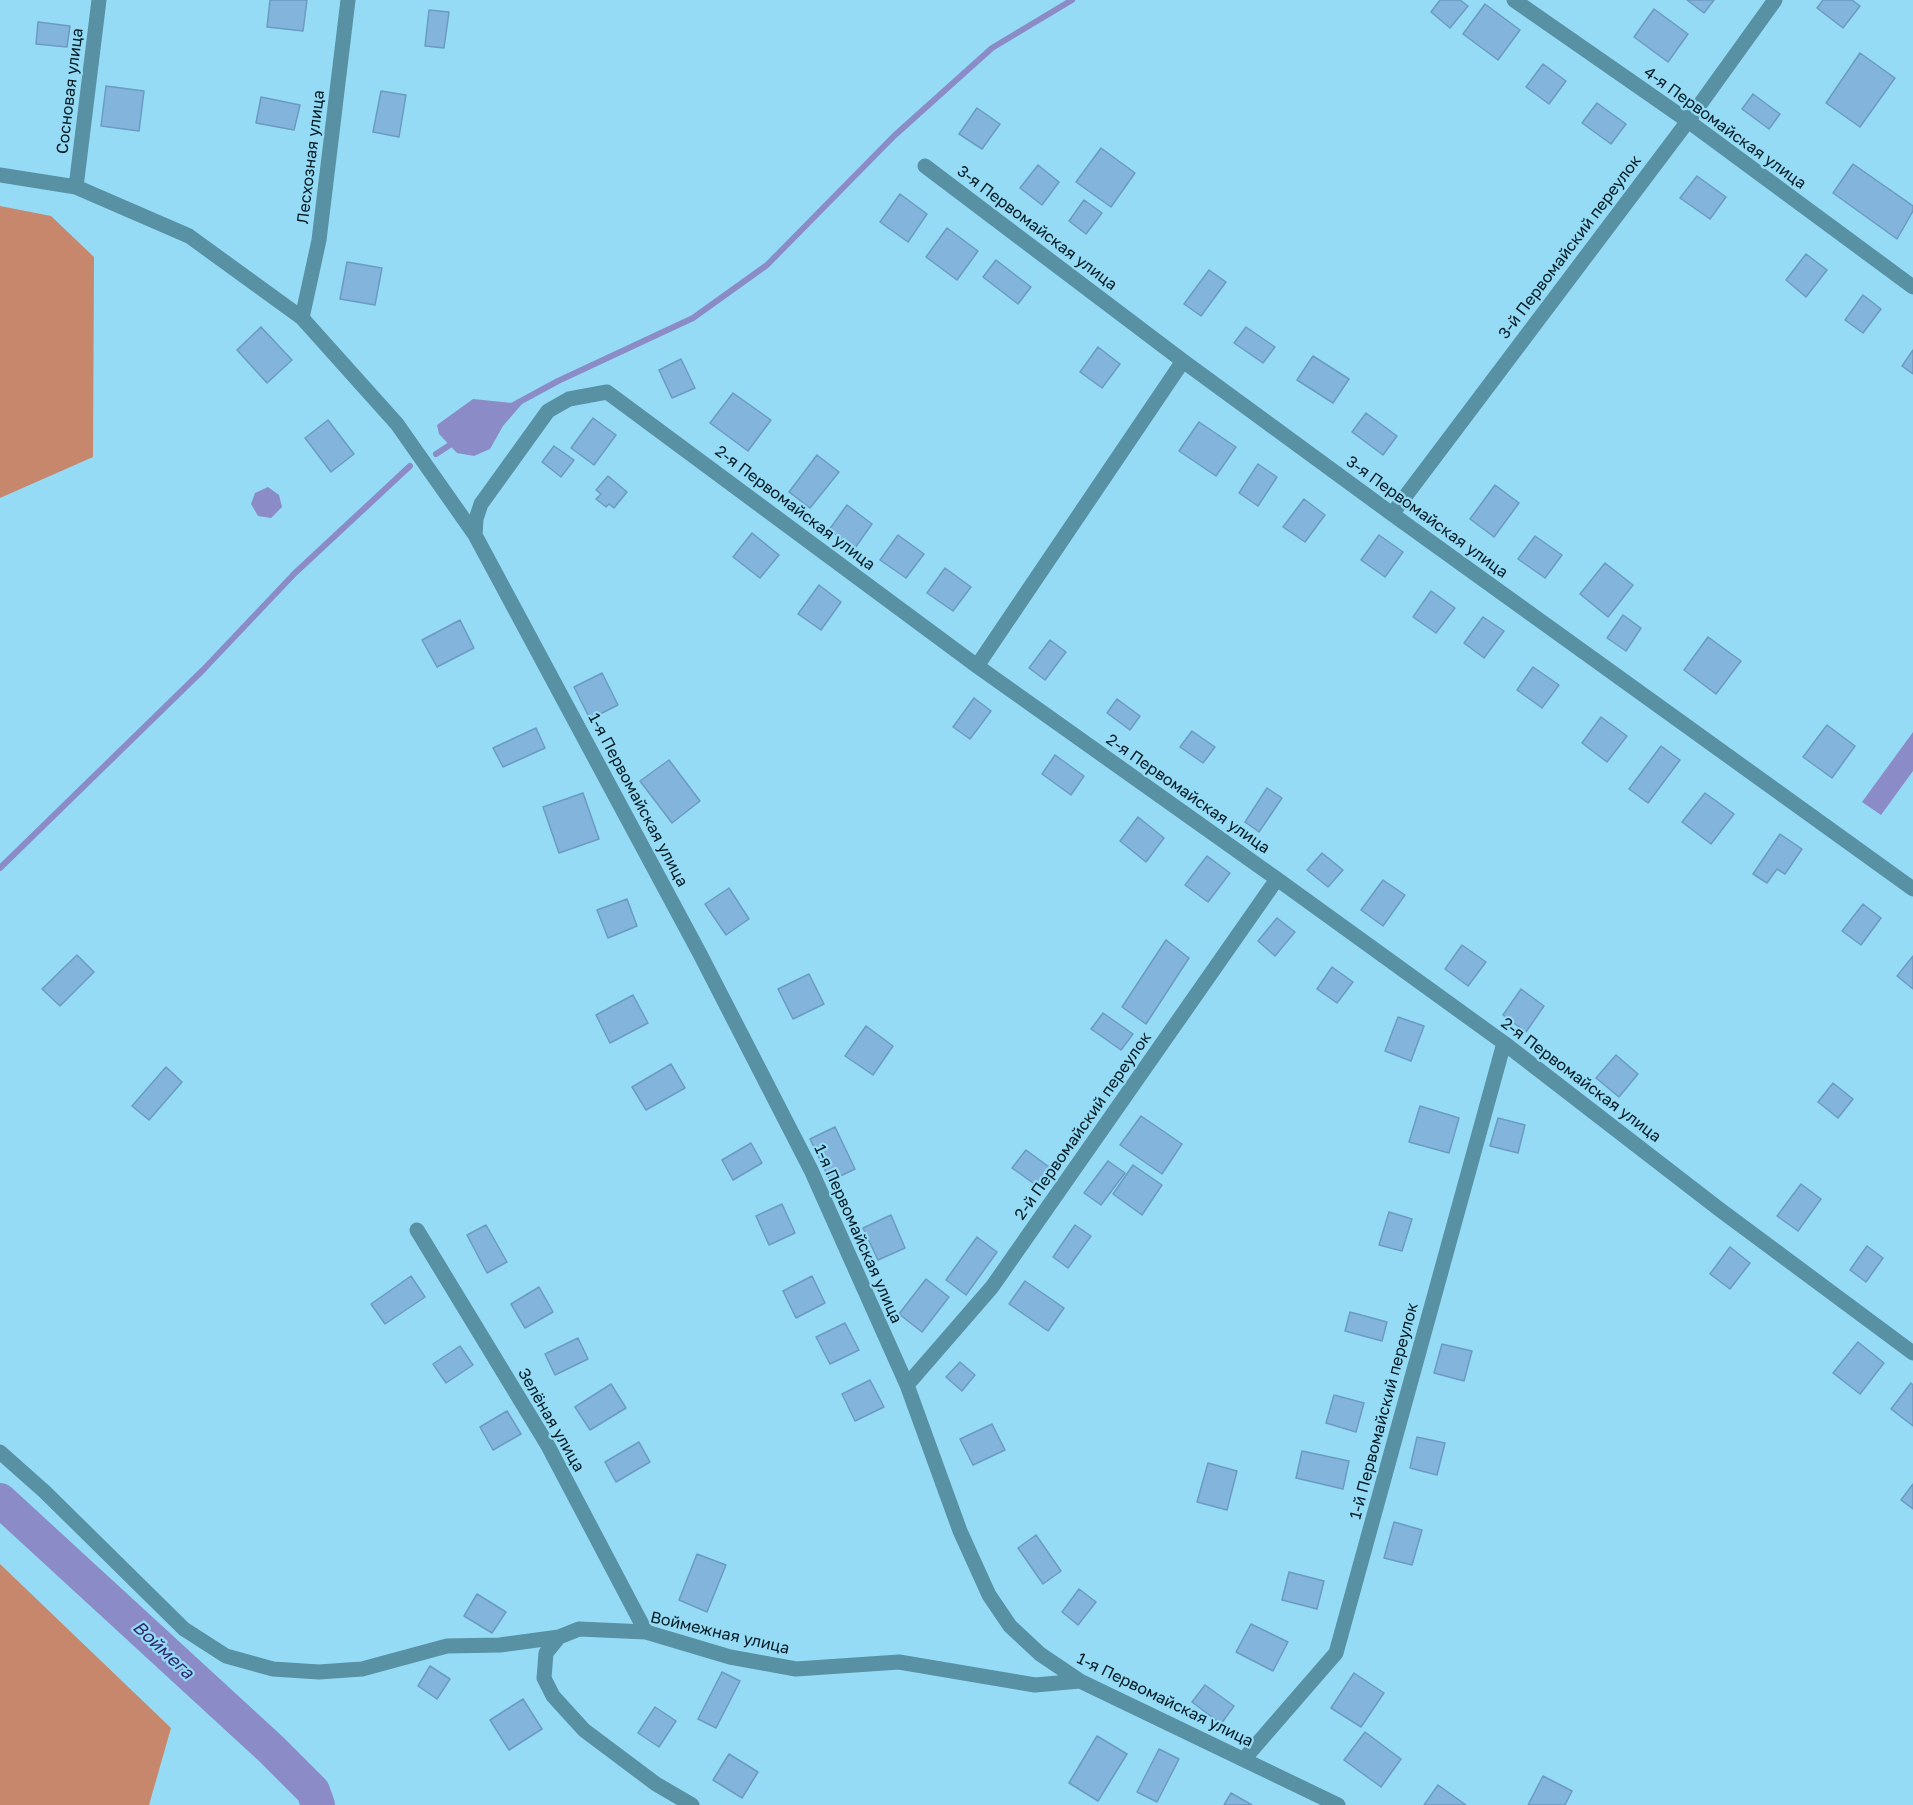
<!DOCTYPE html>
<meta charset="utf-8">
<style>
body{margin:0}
canvas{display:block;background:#95dbf5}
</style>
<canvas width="1913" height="1805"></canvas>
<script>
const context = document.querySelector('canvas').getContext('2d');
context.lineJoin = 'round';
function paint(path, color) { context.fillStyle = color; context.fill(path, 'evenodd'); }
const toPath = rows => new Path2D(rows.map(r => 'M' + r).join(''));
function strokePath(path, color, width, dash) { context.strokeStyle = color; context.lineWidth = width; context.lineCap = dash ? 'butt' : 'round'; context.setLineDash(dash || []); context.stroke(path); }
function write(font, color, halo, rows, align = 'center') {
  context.font = font + ' "Golos Text",sans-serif'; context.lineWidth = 4.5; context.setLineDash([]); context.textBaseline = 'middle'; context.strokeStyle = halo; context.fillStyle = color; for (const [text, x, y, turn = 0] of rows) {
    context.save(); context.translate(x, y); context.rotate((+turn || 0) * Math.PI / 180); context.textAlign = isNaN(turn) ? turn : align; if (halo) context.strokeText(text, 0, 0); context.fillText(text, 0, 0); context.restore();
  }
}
const forest = toPath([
 [0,206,51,216,94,257,93,457,0,498],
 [0,1564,171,1728,149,1805,0,1805]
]);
const water = toPath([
 [473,399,522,404,503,426,490,449,474,456,457,453,439,434,437,425],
 [268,487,279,495,282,507,271,518,258,516,251,504,255,493],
 [1913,732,1913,771,1881,815,1862,802]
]);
const stream = toPath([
 [510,407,558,381,693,318,767,265,894,136,992,48,1072,0],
 [436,454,456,441],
 [0,868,203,670,295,573,410,466]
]);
const river = toPath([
 [0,1500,271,1749,313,1791,318,1805]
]);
const building = toPath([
 [270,0,307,0,303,31,267,27,270,0],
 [1440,0,1460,0,1468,6,1450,28,1431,12,1440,0],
 [1687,0,1714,0,1704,13,1687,0],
 [1823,0,1852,0,1860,6,1843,28,1817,8,1823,0],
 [1485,4,1520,30,1498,60,1463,34,1485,4],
 [1654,9,1688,34,1668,62,1634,37,1654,9],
 [429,10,449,12,444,48,425,46,429,10],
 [38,22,70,26,67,47,36,44,38,22],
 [1860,53,1895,78,1860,127,1826,103,1860,53],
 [1543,64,1566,81,1549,104,1526,87,1543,64],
 [106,86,144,91,139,131,101,126,106,86],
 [381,91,406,95,399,137,373,132,381,91],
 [1753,94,1780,114,1769,129,1742,109,1753,94],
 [261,97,300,105,294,130,256,123,261,97],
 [1597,103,1626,124,1611,144,1582,123,1597,103],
 [977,108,1000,124,982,149,959,134,977,108],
 [1101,148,1135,173,1111,207,1076,182,1101,148],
 [1853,164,1913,206,1913,211,1897,239,1833,193,1853,164],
 [1038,165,1059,182,1042,205,1020,188,1038,165],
 [1697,176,1726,197,1710,219,1680,198,1697,176],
 [900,194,927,214,908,242,880,222,900,194],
 [1084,200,1102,213,1086,234,1069,221,1084,200],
 [947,228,978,251,957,280,926,257,947,228],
 [1806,254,1827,270,1806,297,1786,280,1806,254],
 [996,260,1031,287,1018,304,983,277,996,260],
 [347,262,382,268,375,305,340,299,347,262],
 [1209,270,1226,282,1201,316,1184,304,1209,270],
 [1863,295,1881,309,1863,333,1845,320,1863,295],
 [261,327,292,360,267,383,237,350,261,327],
 [1246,327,1275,347,1263,363,1234,343,1246,327],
 [1098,347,1120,364,1102,388,1080,372,1098,347],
 [1913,350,1913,374,1902,366,1913,350],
 [1313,356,1349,379,1333,403,1297,380,1313,356],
 [681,359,695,388,672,398,659,370,681,359],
 [733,393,771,420,748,451,710,423,733,393],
 [1366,413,1397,436,1383,455,1352,432,1366,413],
 [593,418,616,435,594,465,571,448,593,418],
 [328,420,354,454,331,472,305,438,328,420],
 [1199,422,1236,447,1216,476,1179,451,1199,422],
 [554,446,574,460,561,477,542,462,554,446],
 [817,455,839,472,810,508,789,492,817,455],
 [1258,464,1277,477,1258,506,1239,493,1258,464],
 [608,476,627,492,614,508,609,504,606,507,596,499,601,494,596,490,608,476],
 [1495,485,1519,503,1494,537,1470,519,1495,485],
 [1304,499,1325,515,1305,542,1283,527,1304,499],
 [847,505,872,524,855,548,829,530,847,505],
 [752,533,779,555,760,578,733,557,752,533],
 [898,535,924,554,906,578,880,560,898,535],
 [1379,535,1403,552,1385,577,1361,560,1379,535],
 [1535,536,1562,555,1545,578,1518,559,1535,536],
 [1605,563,1633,585,1608,617,1580,594,1605,563],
 [945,568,971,587,953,611,927,593,945,568],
 [819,585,841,602,821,630,798,614,819,585],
 [1431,591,1455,608,1436,633,1413,617,1431,591],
 [1623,615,1641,628,1626,651,1607,638,1623,615],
 [1483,617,1504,631,1484,658,1464,643,1483,617],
 [460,620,474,648,437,667,422,640,460,620],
 [1708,637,1741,661,1716,694,1684,670,1708,637],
 [1050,640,1066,652,1045,680,1029,668,1050,640],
 [1533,667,1559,685,1542,708,1517,690,1533,667],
 [602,673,618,705,590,719,574,687,602,673],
 [974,698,991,711,970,739,953,727,974,698],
 [1117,699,1140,716,1130,730,1107,713,1117,699],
 [1601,717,1627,736,1607,762,1582,743,1601,717],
 [1827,725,1855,746,1832,778,1803,757,1827,725],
 [536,728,545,748,503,767,493,748,536,728],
 [1192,731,1215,747,1203,763,1180,747,1192,731],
 [1661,746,1680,760,1648,803,1629,789,1661,746],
 [1055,755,1084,776,1071,795,1042,774,1055,755],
 [669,760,700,801,672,823,640,781,669,760],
 [1267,788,1282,798,1259,832,1245,822,1267,788],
 [583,793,599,839,559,853,543,807,583,793],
 [1705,793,1734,814,1711,844,1682,822,1705,793],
 [1138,817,1164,838,1146,862,1120,841,1138,817],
 [1780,834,1802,849,1785,874,1777,869,1767,883,1753,874,1780,834],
 [1322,853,1343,870,1328,887,1307,870,1322,853],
 [1207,856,1230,873,1208,902,1185,885,1207,856],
 [1383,880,1405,895,1383,926,1361,910,1383,880],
 [729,888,749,919,726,935,705,904,729,888],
 [627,899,637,926,608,938,597,910,627,899],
 [1863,904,1881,918,1861,945,1842,931,1863,904],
 [1277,918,1295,932,1275,956,1258,941,1277,918],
 [1166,940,1189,958,1146,1024,1122,1007,1166,940],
 [1462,945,1486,962,1468,986,1445,969,1462,945],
 [77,955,94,972,60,1006,42,989,77,955],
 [1913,956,1913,989,1897,976,1913,956],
 [1332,967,1353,982,1337,1003,1317,989,1332,967],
 [809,974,824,1004,793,1019,778,989,809,974],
 [1521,989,1544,1006,1526,1032,1503,1015,1521,989],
 [633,995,648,1023,610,1043,596,1015,633,995],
 [1103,1013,1133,1034,1121,1050,1091,1029,1103,1013],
 [1398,1017,1424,1026,1411,1061,1385,1051,1398,1017],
 [866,1026,893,1046,873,1075,845,1056,866,1026],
 [1616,1055,1638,1074,1619,1097,1596,1078,1616,1055],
 [671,1064,685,1088,646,1110,632,1087,671,1064],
 [166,1067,182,1082,149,1120,132,1106,166,1067],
 [1833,1083,1853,1099,1838,1118,1818,1102,1833,1083],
 [1420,1106,1459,1118,1449,1153,1409,1142,1420,1106],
 [1141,1116,1182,1144,1162,1174,1120,1145,1141,1116],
 [1498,1118,1525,1125,1518,1153,1490,1146,1498,1118],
 [835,1127,855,1169,830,1181,810,1139,835,1127],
 [751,1143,762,1163,733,1180,722,1160,751,1143],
 [1026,1150,1056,1172,1043,1190,1012,1168,1026,1150],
 [1108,1161,1125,1173,1101,1205,1084,1193,1108,1161],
 [1133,1165,1162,1185,1142,1215,1113,1194,1133,1165],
 [1801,1184,1821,1199,1798,1231,1777,1216,1801,1184],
 [782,1204,795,1233,769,1245,756,1216,782,1204],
 [1389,1212,1412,1219,1402,1251,1379,1245,1389,1212],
 [891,1215,905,1248,878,1260,863,1228,891,1215],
 [486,1225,507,1262,487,1273,467,1235,486,1225],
 [1075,1225,1091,1236,1068,1268,1053,1257,1075,1225],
 [977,1237,997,1252,966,1295,946,1280,977,1237],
 [1867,1246,1883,1258,1866,1282,1850,1270,1867,1246],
 [1730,1247,1750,1263,1730,1289,1710,1274,1730,1247],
 [411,1276,425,1297,385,1324,371,1304,411,1276],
 [812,1276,825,1303,796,1318,783,1291,812,1276],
 [926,1279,949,1297,922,1332,899,1314,926,1279],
 [1025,1281,1064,1308,1048,1331,1009,1304,1025,1281],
 [539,1287,553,1312,525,1328,511,1304,539,1287],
 [1350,1312,1387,1322,1382,1341,1345,1331,1350,1312],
 [845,1323,859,1350,830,1364,816,1337,845,1323],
 [578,1338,588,1359,555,1375,545,1354,578,1338],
 [1858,1342,1884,1363,1860,1394,1833,1373,1858,1342],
 [1442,1344,1472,1351,1464,1381,1434,1373,1442,1344],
 [460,1346,473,1365,446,1383,433,1364,460,1346],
 [960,1362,975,1375,962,1391,946,1377,960,1362],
 [870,1380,884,1407,855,1421,842,1394,870,1380],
 [1911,1383,1913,1385,1913,1426,1891,1409,1911,1383],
 [611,1384,626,1408,590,1430,575,1407,611,1384],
 [1334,1395,1364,1403,1356,1432,1326,1423,1334,1395],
 [507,1411,521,1434,493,1450,480,1427,507,1411],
 [992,1424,1005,1450,973,1465,960,1439,992,1424],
 [1417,1437,1445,1443,1437,1475,1410,1468,1417,1437],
 [639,1442,650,1462,616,1482,605,1462,639,1442],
 [1302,1451,1349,1461,1343,1489,1296,1478,1302,1451],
 [1208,1463,1237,1471,1227,1510,1197,1502,1208,1463],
 [1913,1484,1913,1509,1901,1500,1913,1484],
 [1394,1522,1422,1530,1412,1565,1384,1558,1394,1522],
 [1036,1535,1061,1571,1043,1584,1018,1548,1036,1535],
 [697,1554,726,1565,707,1612,679,1600,697,1554],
 [1289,1572,1324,1581,1317,1609,1282,1600,1289,1572],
 [1079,1589,1096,1602,1078,1625,1062,1612,1079,1589],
 [477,1594,506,1612,492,1633,464,1616,477,1594],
 [1251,1624,1288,1642,1273,1671,1236,1652,1251,1624],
 [430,1666,450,1679,437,1699,418,1686,430,1666],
 [722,1672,740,1681,716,1728,698,1719,722,1672],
 [1354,1673,1384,1693,1361,1727,1331,1708,1354,1673],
 [1205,1685,1234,1706,1221,1724,1192,1702,1205,1685],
 [523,1699,542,1729,509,1750,490,1720,523,1699],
 [655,1707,676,1721,659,1747,638,1733,655,1707],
 [1365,1732,1401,1759,1381,1787,1344,1760,1365,1732],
 [1097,1736,1127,1754,1098,1801,1069,1783,1097,1736],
 [1159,1749,1179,1759,1157,1802,1137,1792,1159,1749],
 [729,1754,758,1772,742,1798,713,1780,729,1754],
 [1543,1776,1572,1791,1565,1805,1528,1805,1543,1776],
 [1438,1785,1466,1805,1424,1805,1438,1785],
 [1231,1793,1252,1805,1224,1805,1231,1793]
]);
const street = toPath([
 [1514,0,1688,121,1913,287],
 [925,166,1183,361,1392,514,1913,889],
 [0,175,76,187,189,236,302,318,397,424,475,535,700,954,811,1170,907,1385,960,1531,989,1595,1010,1626,1040,1654,1080,1681,1338,1805],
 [76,187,99,0],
 [302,318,319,240,348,0],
 [1392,514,1688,121,1775,0],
 [475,535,476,519,481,504,548,411,569,399,607,392,977,666,1277,879,1504,1043,1719,1209,1913,1353],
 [977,666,1183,361],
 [417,1230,547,1444,646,1632],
 [907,1385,992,1287,1277,879],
 [0,1452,45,1492,184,1629,226,1656,273,1669,319,1672,362,1669,447,1646,500,1645,559,1637],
 [1244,1759,1336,1653,1504,1043],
 [692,1805,656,1784,584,1730,553,1696,544,1678,546,1653,559,1637,579,1629,646,1632,730,1657,796,1669,899,1662,1035,1685,1080,1681]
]);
const streetNames = [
 ["Сосновая улица",70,91,-83],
 ["4-я Первомайская улица",1725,128,36],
 ["Лесхозная улица",311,157,-83],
 ["3-я Первомайская улица",1037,228,37],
 ["3-й Первомайский переулок",1570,247,-53],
 ["2-я Первомайская улица",795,508,37],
 ["3-я Первомайская улица",1427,517,36],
 ["2-я Первомайская улица",1188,794,35],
 ["1-я Первомайская улица",638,800,62],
 ["2-я Первомайская улица",1581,1080,37],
 ["2-й Первомайский переулок",1083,1126,-55],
 ["1-я Первомайская улица",858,1234,66],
 ["1-й Первомайский переулок",1384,1411,-75],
 ["Зелёная улица",551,1420,60],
 ["Воймежная улица",720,1633,13],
 ["1-я Первомайская улица",1165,1700,26]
];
const waterNames = [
 ["Воймега",163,1650,43]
];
paint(forest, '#c7876d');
paint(water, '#8b8cc7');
strokePath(stream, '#8b8cc7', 6);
strokePath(river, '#8b8cc7', 34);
paint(building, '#83b4dc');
strokePath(building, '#6a9bc2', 1.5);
strokePath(street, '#5890a4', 15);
write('16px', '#001922', '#95dbf5', streetNames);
write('italic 18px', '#312970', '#95dbf5', waterNames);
</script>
